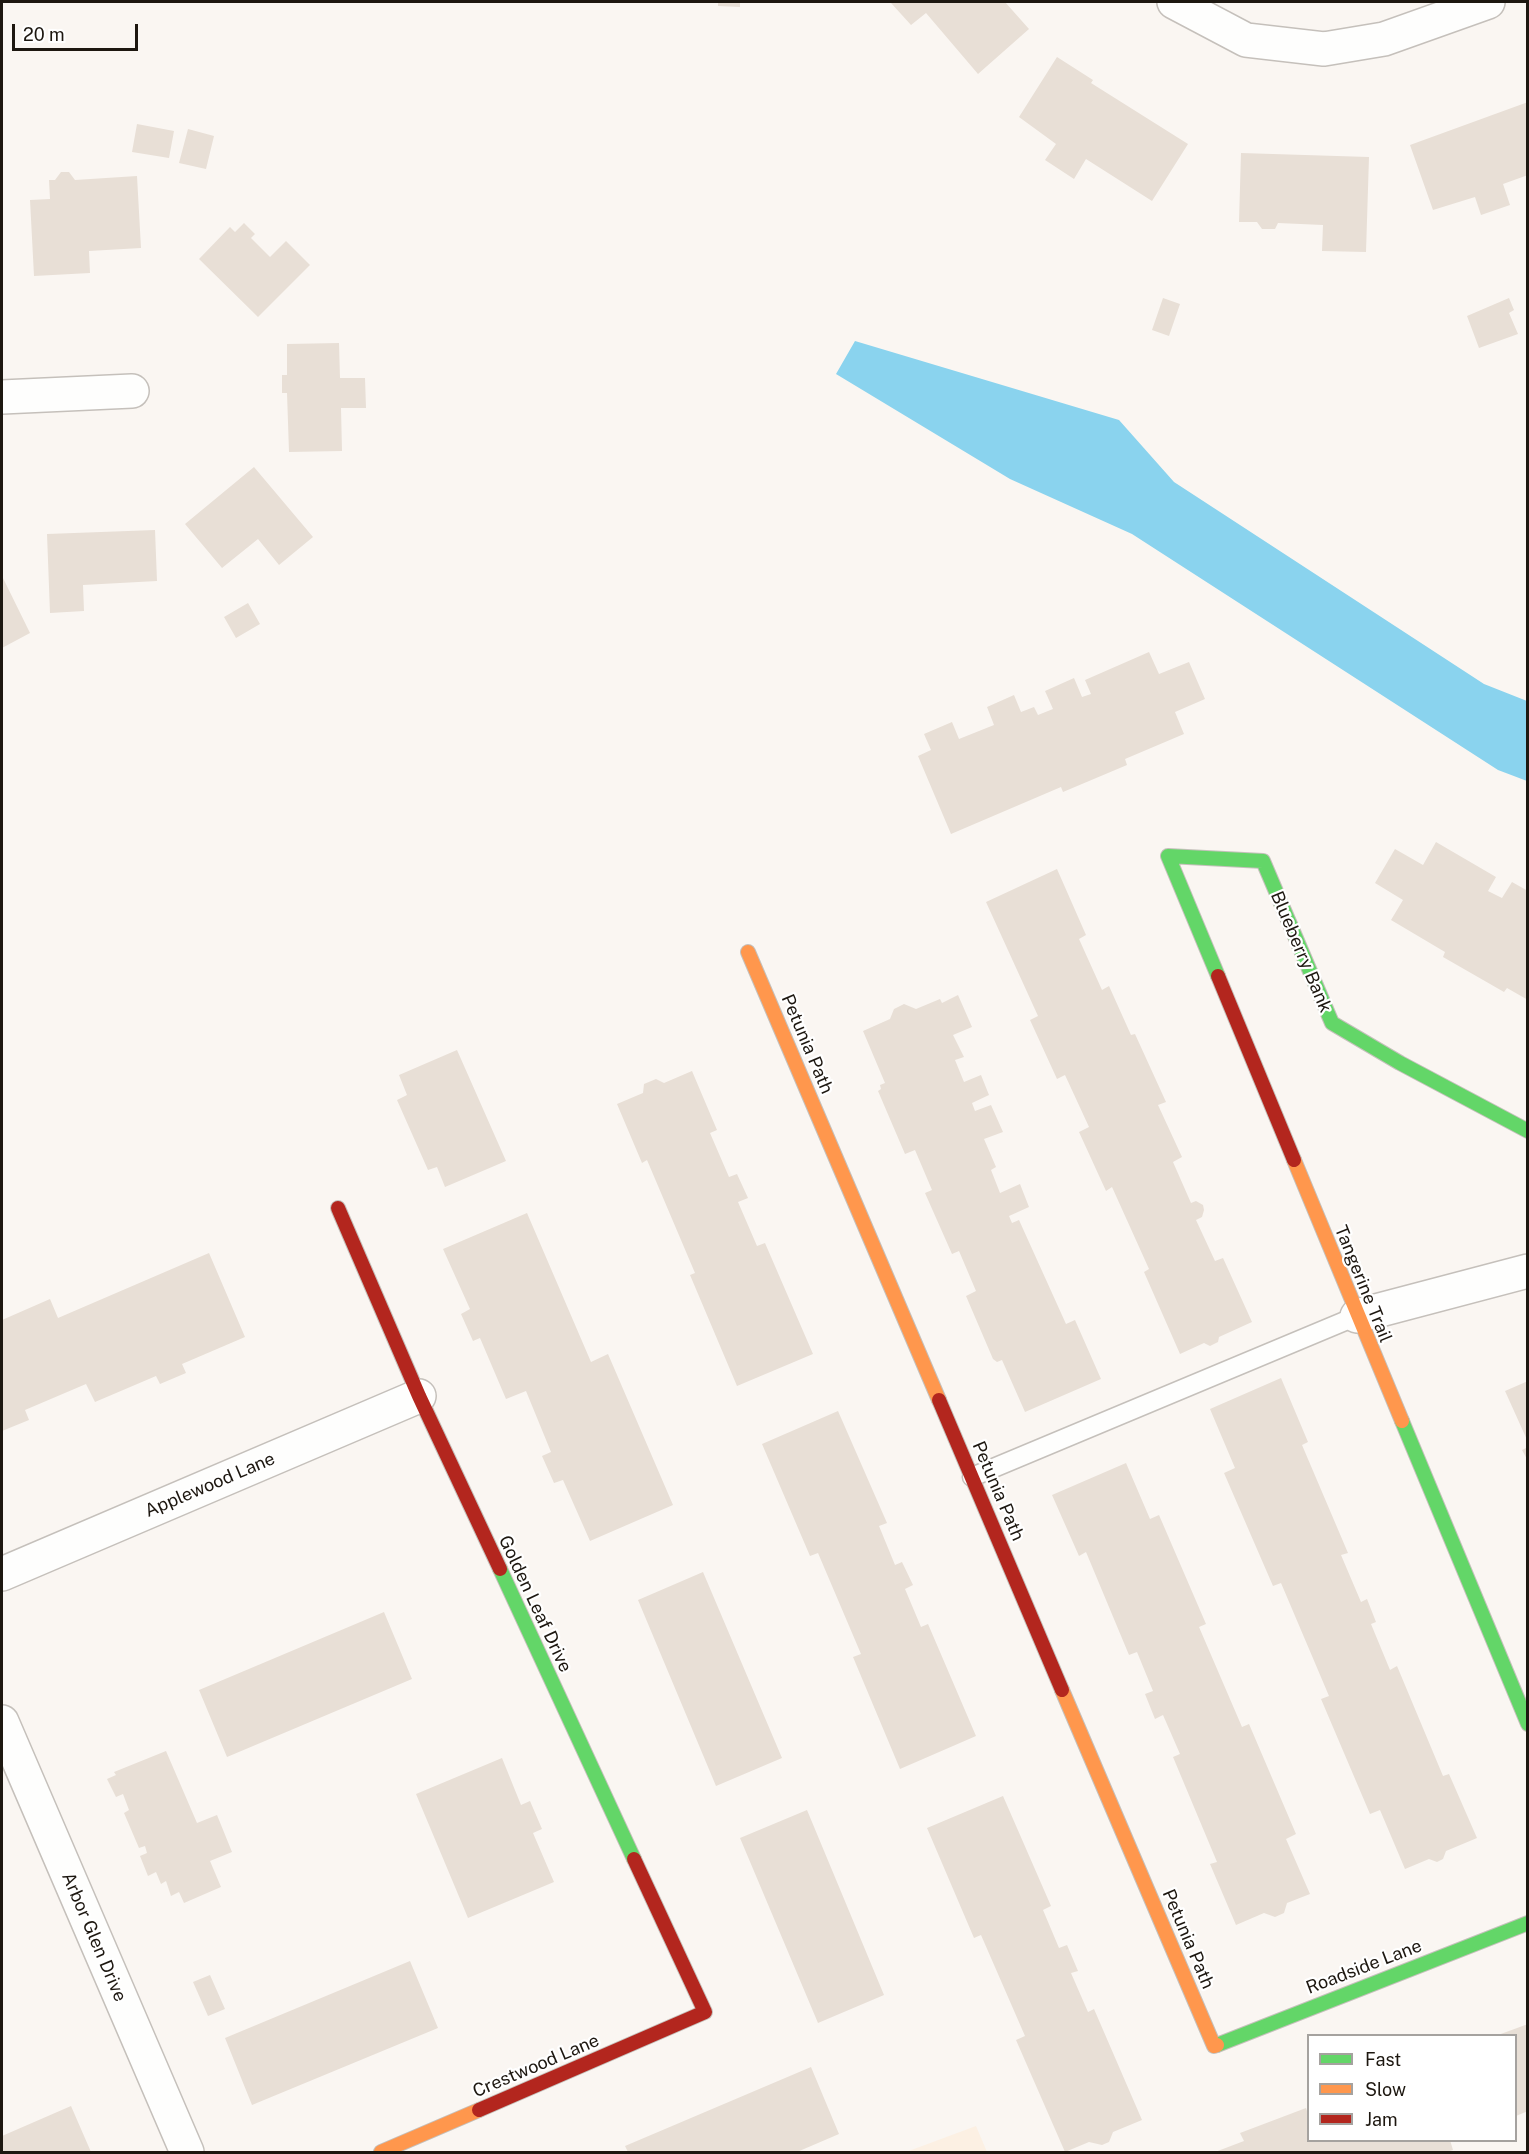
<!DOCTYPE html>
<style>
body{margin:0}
#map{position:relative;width:1529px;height:2154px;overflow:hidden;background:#faf6f2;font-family:"Public Sans",sans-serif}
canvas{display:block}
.frame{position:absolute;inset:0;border:3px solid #1d1710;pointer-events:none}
.legend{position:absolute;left:1307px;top:2034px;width:210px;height:108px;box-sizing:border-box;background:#fff;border:2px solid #a5a29f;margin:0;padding:8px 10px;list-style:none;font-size:18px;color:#1d1710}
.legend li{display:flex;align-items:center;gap:12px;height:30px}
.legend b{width:30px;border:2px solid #a5a29f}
.scale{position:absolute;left:12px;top:24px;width:126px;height:27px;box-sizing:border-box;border:3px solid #1d1710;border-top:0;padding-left:8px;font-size:18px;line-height:21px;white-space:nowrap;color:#1d1710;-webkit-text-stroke:4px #fff;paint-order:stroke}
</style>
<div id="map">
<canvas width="1529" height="2154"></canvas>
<div class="frame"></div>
<ul class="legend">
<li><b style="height:8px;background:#63d668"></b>Fast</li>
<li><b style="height:8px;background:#ff974d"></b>Slow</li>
<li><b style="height:8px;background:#b3261e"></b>Jam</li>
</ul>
<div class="scale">20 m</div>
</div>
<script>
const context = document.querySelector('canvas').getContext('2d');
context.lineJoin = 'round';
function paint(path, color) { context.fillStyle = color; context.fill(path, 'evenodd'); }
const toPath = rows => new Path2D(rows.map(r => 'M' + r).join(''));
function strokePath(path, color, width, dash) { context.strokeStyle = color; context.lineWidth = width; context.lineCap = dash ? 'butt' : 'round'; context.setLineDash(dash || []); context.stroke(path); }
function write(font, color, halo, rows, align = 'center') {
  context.font = font + ' "Public Sans",sans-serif'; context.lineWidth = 4.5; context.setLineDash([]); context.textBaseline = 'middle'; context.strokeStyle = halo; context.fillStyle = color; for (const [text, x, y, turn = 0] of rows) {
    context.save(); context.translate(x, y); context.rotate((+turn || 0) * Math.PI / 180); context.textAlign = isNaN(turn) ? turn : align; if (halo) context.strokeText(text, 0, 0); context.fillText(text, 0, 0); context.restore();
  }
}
const built = toPath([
 [976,2126,987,2152,906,2152]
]);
const water = toPath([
 [855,341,1119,420,1174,482,1484,684,1527,701,1527,781,1498,770,1132,534,1010,479,836,374]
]);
const building = toPath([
 [718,2,740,2,740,7,718,6],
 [893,2,1005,2,1029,29,978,74,926,13,911,25,891,3],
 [1057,57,1093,80,1091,83,1188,144,1152,201,1086,159,1074,179,1045,160,1056,144,1019,117],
 [1528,102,1528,175,1503,184,1510,205,1481,215,1475,197,1433,210,1410,145],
 [137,124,174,131,169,158,132,152],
 [188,129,214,136,206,169,179,163],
 [1241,153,1369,157,1366,252,1322,251,1323,225,1278,223,1275,229,1262,229,1257,222,1239,222],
 [61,172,69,172,75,180,137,176,141,248,89,251,90,273,34,276,30,200,50,199,49,180,55,180],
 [244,223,255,234,251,238,270,257,286,241,310,265,258,317,199,259,230,227,235,232],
 [1163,298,1180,304,1169,336,1152,330],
 [1509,298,1514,310,1509,313,1518,334,1479,348,1467,316],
 [339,343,340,378,365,378,366,408,341,408,342,451,289,452,287,393,282,393,282,375,287,375,287,344],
 [254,467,313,537,279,565,258,539,222,568,185,524],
 [155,530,157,581,83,585,84,611,50,613,47,534],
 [2,576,30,633,2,648],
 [248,603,260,624,236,638,224,617],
 [1149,652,1159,674,1189,662,1205,699,1175,712,1184,734,1125,759,1127,765,1063,792,1061,787,951,834,918,756,931,750,924,734,952,722,959,739,994,725,987,707,1014,695,1021,712,1034,707,1038,715,1053,709,1045,691,1074,678,1082,697,1091,694,1085,680],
 [1436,842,1496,877,1488,891,1502,898,1512,882,1528,891,1528,1000,1507,988,1504,992,1443,957,1445,952,1391,920,1403,900,1375,883,1395,849,1423,865],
 [1057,869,1086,935,1079,939,1102,990,1109,986,1131,1035,1135,1034,1166,1102,1158,1105,1182,1157,1173,1162,1191,1203,1196,1201,1203,1205,1204,1210,1202,1217,1196,1220,1215,1261,1223,1258,1252,1322,1219,1337,1218,1342,1210,1346,1204,1343,1180,1354,1144,1272,1149,1269,1112,1187,1106,1191,1079,1132,1089,1127,1065,1075,1057,1079,1030,1020,1038,1016,986,902],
 [958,995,972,1027,953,1035,964,1057,955,1060,964,1082,981,1075,989,1095,972,1103,975,1111,991,1105,1003,1132,984,1139,996,1167,991,1170,1000,1193,1020,1184,1029,1207,1009,1216,1012,1223,1019,1220,1066,1324,1075,1320,1101,1379,1025,1412,1002,1360,997,1362,993,1359,966,1296,976,1291,959,1251,952,1254,925,1193,932,1190,915,1150,905,1154,878,1091,881,1089,880,1085,885,1083,863,1031,890,1019,894,1009,904,1004,916,1009,940,999,942,1003],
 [457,1050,506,1161,445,1187,437,1167,428,1170,397,1100,407,1095,399,1075],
 [692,1071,717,1130,710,1133,729,1177,737,1174,748,1198,738,1202,757,1246,765,1243,813,1354,737,1386,690,1275,695,1273,647,1160,642,1163,617,1104,643,1093,644,1084,656,1079,664,1083],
 [527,1213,591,1362,608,1354,673,1505,590,1541,563,1480,554,1483,542,1456,551,1452,526,1391,506,1399,480,1338,473,1341,461,1314,470,1309,443,1249],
 [209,1253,245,1337,182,1364,186,1373,160,1384,156,1376,95,1402,86,1384,25,1410,29,1420,2,1431,2,1320,50,1299,58,1318],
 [1281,1378,1308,1442,1302,1445,1348,1553,1341,1555,1361,1602,1367,1599,1376,1622,1371,1624,1390,1670,1397,1666,1443,1776,1449,1774,1477,1838,1446,1851,1443,1859,1437,1862,1429,1859,1405,1869,1380,1810,1370,1814,1321,1699,1329,1696,1281,1583,1273,1586,1224,1473,1235,1468,1210,1409],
 [1528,1381,1528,1442,1505,1391],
 [838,1411,887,1523,879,1526,895,1565,902,1562,913,1585,905,1589,921,1627,928,1624,976,1736,900,1769,853,1657,861,1654,818,1553,810,1556,762,1444],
 [1528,1447,1528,1461,1522,1450],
 [1126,1463,1150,1519,1159,1515,1206,1624,1199,1627,1242,1727,1249,1724,1296,1834,1286,1839,1310,1894,1287,1903,1284,1913,1275,1917,1264,1913,1236,1925,1210,1864,1217,1862,1173,1757,1180,1754,1163,1715,1155,1719,1145,1694,1153,1691,1137,1652,1129,1655,1086,1552,1079,1556,1052,1495],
 [703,1572,782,1758,716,1786,638,1600],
 [384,1612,412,1679,227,1757,199,1690],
 [166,1751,197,1823,217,1815,232,1852,210,1861,221,1887,184,1903,179,1892,171,1896,166,1881,161,1884,156,1872,148,1876,140,1856,147,1853,145,1846,139,1848,124,1813,129,1810,123,1794,116,1797,107,1779,116,1775,114,1772],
 [502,1758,521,1805,530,1801,542,1829,533,1833,554,1882,468,1918,416,1794],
 [1003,1796,1051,1906,1043,1910,1059,1948,1067,1945,1078,1971,1071,1973,1088,2012,1094,2009,1142,2120,1113,2132,1109,2142,1102,2145,1089,2142,1065,2152,1016,2040,1025,2036,981,1935,974,1938,927,1828],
 [807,1810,884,1995,818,2023,740,1838],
 [410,1961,438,2028,252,2105,225,2038],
 [210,1975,225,2009,208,2016,193,1982],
 [1528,2024,1528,2111,1516,2116,1516,2036,1498,2035],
 [811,2067,839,2134,797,2152,628,2152,625,2146],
 [71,2106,91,2152,2,2152,2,2136],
 [1306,2108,1308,2114,1308,2140,1450,2140,1453,2150,1446,2152,1215,2152,1244,2141,1240,2133]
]);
const lane = toPath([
 [972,1477,1357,1316]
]);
const street = toPath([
 [1174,2,1246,40,1324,49,1384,39,1488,2],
 [2,397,132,391],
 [1357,1316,1528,1271],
 [2,1574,419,1396],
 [2,1722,187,2152]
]);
const fast = toPath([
 [1218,976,1168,856,1263,861,1332,1023,1400,1063,1528,1131],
 [1402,1421,1528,1724],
 [500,1569,634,1859],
 [1217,2045,1528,1923]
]);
const slow = toPath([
 [748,952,939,1400],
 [1294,1160,1402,1421],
 [1062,1690,1214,2046,1217,2045],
 [381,2152,479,2110]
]);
const jam = toPath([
 [1218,976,1294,1160],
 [338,1208,419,1396,500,1569],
 [939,1400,1062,1690],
 [479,2110,705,2012,634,1859]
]);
const streetNames = [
 ["Blueberry Bank",1301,952,67],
 ["Petunia Path",807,1044,67],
 ["Tangerine Trail",1363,1284,68],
 ["Applewood Lane",210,1485,-23],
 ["Petunia Path",998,1491,67],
 ["Golden Leaf Drive",535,1604,65],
 ["Arbor Glen Drive",94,1937,67],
 ["Petunia Path",1188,1939,67],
 ["Roadside Lane",1364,1967,-21],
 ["Crestwood Lane",536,2066,-23]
];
paint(built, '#fcf0e3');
paint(water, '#8ad3ee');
paint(building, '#e8dfd6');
strokePath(lane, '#c5c0bb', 21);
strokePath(street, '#c5c0bb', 36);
strokePath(fast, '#c5c0bb', 16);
strokePath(slow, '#c5c0bb', 16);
strokePath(jam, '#c5c0bb', 16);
strokePath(lane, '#fefefd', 18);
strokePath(street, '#fefefd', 33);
strokePath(fast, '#63d668', 14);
strokePath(slow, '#ff974d', 14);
strokePath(jam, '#b3261e', 14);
write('18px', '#1d1710', '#fff', streetNames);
</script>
